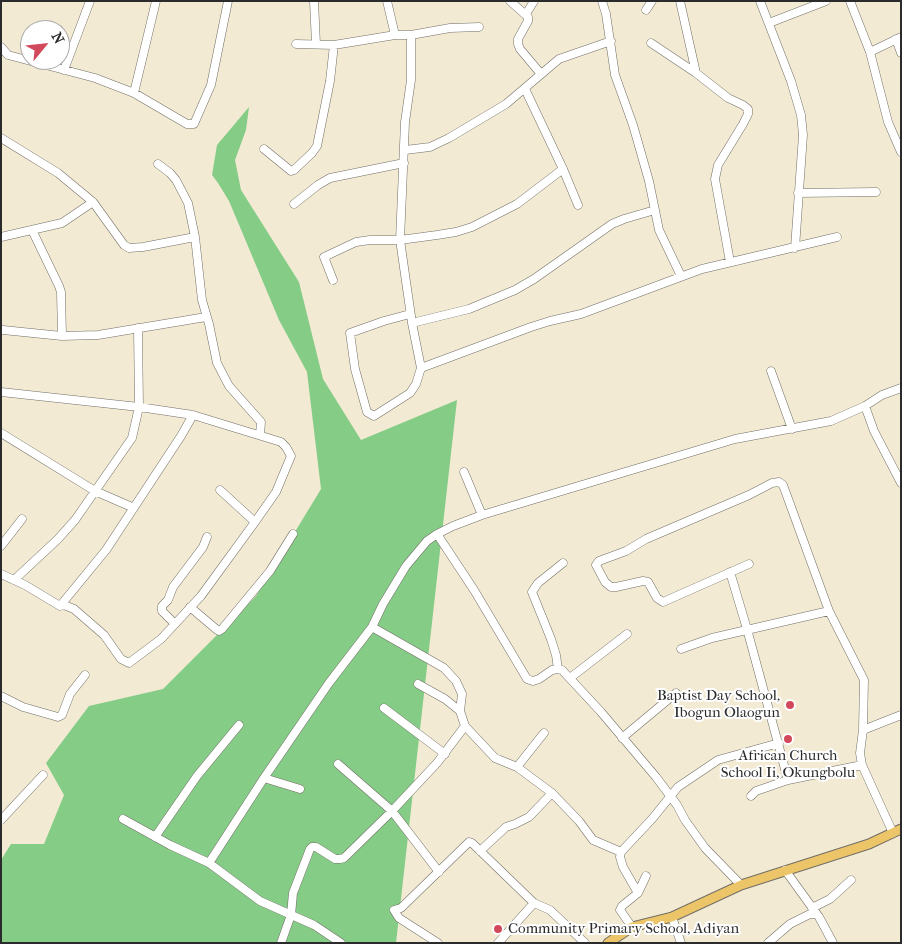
<!DOCTYPE html>
<style>
body{margin:0}
#map{position:relative;width:902px;height:944px;overflow:hidden;background:#f3ead3;font-family:"IM FELL French Canon",serif}
canvas{display:block}
.frame{position:absolute;inset:0;border:2px solid #2b2b2b;pointer-events:none}
.north{position:absolute;left:20px;top:20px;width:50px;height:50px;box-sizing:border-box;background:#fff;border:1px solid #aaa;border-radius:50%;rotate:62deg;font-size:14px;font-weight:700;line-height:20px;text-align:center;color:#2b2b2b}
.north::after{content:'';display:block;margin:auto;width:18px;height:22px;background:#d1495b;clip-path:polygon(50% 0,100% 100%,50% 72%,0 100%)}
</style>
<div id="map">
<canvas width="902" height="944"></canvas>
<div class="frame"></div>
<div class="north">N</div>
</div>
<script>
const context = document.querySelector('canvas').getContext('2d');
context.lineJoin = 'round';
function paint(path, color) { context.fillStyle = color; context.fill(path, 'evenodd'); }
const toPath = rows => new Path2D(rows.map(r => 'M' + r).join(''));
function strokePath(path, color, width, dash) { context.strokeStyle = color; context.lineWidth = width; context.lineCap = dash ? 'butt' : 'round'; context.setLineDash(dash || []); context.stroke(path); }
function write(font, color, halo, rows, align = 'center') {
  context.font = font + ' "IM FELL French Canon",serif'; context.lineWidth = 4; context.setLineDash([]); context.textBaseline = 'middle'; context.strokeStyle = halo; context.fillStyle = color; for (const [text, x, y, turn = 0] of rows) {
    context.save(); context.translate(x, y); context.rotate((+turn || 0) * Math.PI / 180); context.textAlign = isNaN(turn) ? turn : align; if (halo) context.strokeText(text, 0, 0); context.fillText(text, 0, 0); context.restore();
  }
}
const green = toPath([
 [249,107,246,130,235,160,241,190,299,282,323,379,361,440,457,400,396,943,1,943,1,860,11,844,44,844,64,795,46,763,89,706,163,689,256,596,321,489,307,372,279,320,229,201,218,183,212,175,217,145]
]);
const minor = toPath([
 [314,1,316,44],
 [387,1,395,35,411,35,411,80,405,122,400,240,412,323,421,368,416,384,410,393,374,416,367,412,355,369,350,333,384,321,410,314],
 [510,1,528,17,528,21,518,39,518,44,520,49,541,74],
 [602,1,606,14,615,75,633,125,649,181,659,230,681,276],
 [680,1,696,73,728,98,743,105,748,109,748,114,743,124,718,165,715,179,730,262],
 [760,1,791,81,801,115,803,135,795,248],
 [850,1,870,52,888,122,901,152],
 [646,10,652,1],
 [526,14,534,1],
 [769,23,826,1],
 [411,35,450,28,479,27],
 [896,39,901,53],
 [651,43,696,73],
 [296,44,334,45,395,35],
 [1,47,8,55,95,78,134,93,187,124,194,124,211,85,228,1],
 [870,52,901,37],
 [64,70,90,1],
 [525,89,563,169,578,205],
 [134,93,156,1],
 [1,138,58,173,93,202,124,245,129,248,143,247,195,237],
 [264,149,291,171,294,170,312,153,317,146,330,81,334,45],
 [405,150,430,147,449,138,506,104,559,59,611,41],
 [158,164,170,173,176,180,188,203,195,237,202,300,209,324,217,363,229,386,261,422,260,435],
 [798,193,876,192],
 [294,204,318,185,330,178,404,163],
 [32,230,59,286,61,292,62,336],
 [1,237,62,223,93,202],
 [333,280,324,257,356,242,370,240,400,240,437,235,456,232,472,227,517,204,563,169],
 [412,323,469,309,515,290,534,279,612,224,624,219,655,210],
 [3,330,62,336,98,335,206,317],
 [421,368,531,327,550,321,581,314,702,269,837,237],
 [771,371,792,429],
 [1,392,139,407,193,415,281,442,286,447,291,456,276,492,255,522,201,596,161,639,129,663,121,659,104,635,74,609,64,605,60,606,25,585,1,574],
 [865,406,874,431,901,483],
 [1,433,95,491,134,508],
 [464,472,482,515],
 [220,490,255,522],
 [437,534,474,590,527,679,533,681,539,679,552,670,558,669,562,670,601,712,656,777,677,805,685,820,705,848,741,885],
 [1,546,22,519],
 [749,564,663,602,657,598,648,582,643,581,616,587,611,587,605,582,596,565,599,561,626,551,646,539,749,495,772,483,779,482,783,485,829,611,864,680,863,730,860,753,862,765,893,833],
 [730,572,747,629,788,780],
 [14,580,58,539,75,520,132,438,139,407,138,328],
 [60,606,106,550,181,436,193,415],
 [190,607,216,629,219,631,222,629,270,571,293,534],
 [174,623,162,611,162,606,168,600,173,587,203,547,207,537],
 [681,649,712,638,829,611],
 [558,669,556,655,551,639,532,592,538,583,563,563],
 [570,678,627,634],
 [418,684,445,699,460,711],
 [1,696,23,707,58,717,62,715,70,694,85,675],
 [384,708,445,754],
 [465,726,495,758,517,767,552,793,579,821,593,840,621,852],
 [863,730,901,715],
 [622,738,676,693],
 [338,764,392,811,439,872],
 [517,767,544,733],
 [264,778,300,789],
 [751,796,756,791,788,780,862,765],
 [123,819,170,845,209,863,260,901,314,925,341,943],
 [1,820,43,775],
 [155,837,197,776,239,725],
 [480,851,506,827,515,824,529,817,552,793],
 [209,863,264,778,329,683,372,627,383,604,406,566,427,541,437,534,453,526,482,515,735,439,831,421,865,406,882,395,901,388],
 [785,870,819,917,833,943],
 [638,893,623,867,620,857,621,852,652,819,678,787,718,760,779,743],
 [812,908,830,899,851,880],
 [672,917,681,943],
 [632,927,620,910,622,906,638,893,646,876],
 [281,943,291,915,293,893,310,849,312,847,316,847,335,859,340,859,344,858,392,811,437,763,465,726,460,711,462,694,456,681,444,668,372,627],
 [438,943,399,918,394,910,401,908,469,842,472,843,534,903,550,910,585,943],
 [498,943,534,903],
 [768,943,790,924,810,914,816,914]
]);
const major = toPath([
 [608,943,632,927,672,917,741,885,869,844,901,829]
]);
const markers = [
 [790,705,5,"#d1495b"],
 [788,739,5,"#d1495b"],
 [498,929,5,"#d1495b"]
];
const poiNames = [
 ["Baptist Day School,",780,696],
 ["Ibogun Olaogun",780,713],
 ["African Church",788,756,"center"],
 ["School Ii, Okungbolu",788,773,"center"],
 ["Community Primary School, Adiyan",508,929,"left"]
];
paint(green, '#85cc87');
strokePath(minor, '#716e66', 9);
strokePath(major, '#716e66', 11);
strokePath(minor, '#fff', 8);
strokePath(major, '#edc569', 9);
for (const [x, y, r, color] of markers) { const dot = new Path2D(); dot.arc(x, y, r, 0, 2 * Math.PI); context.fillStyle = color; context.fill(dot); strokePath(dot, '#fff', 2); }
write('15px', '#2b2b2b', '#fff', poiNames, 'right');
</script>
